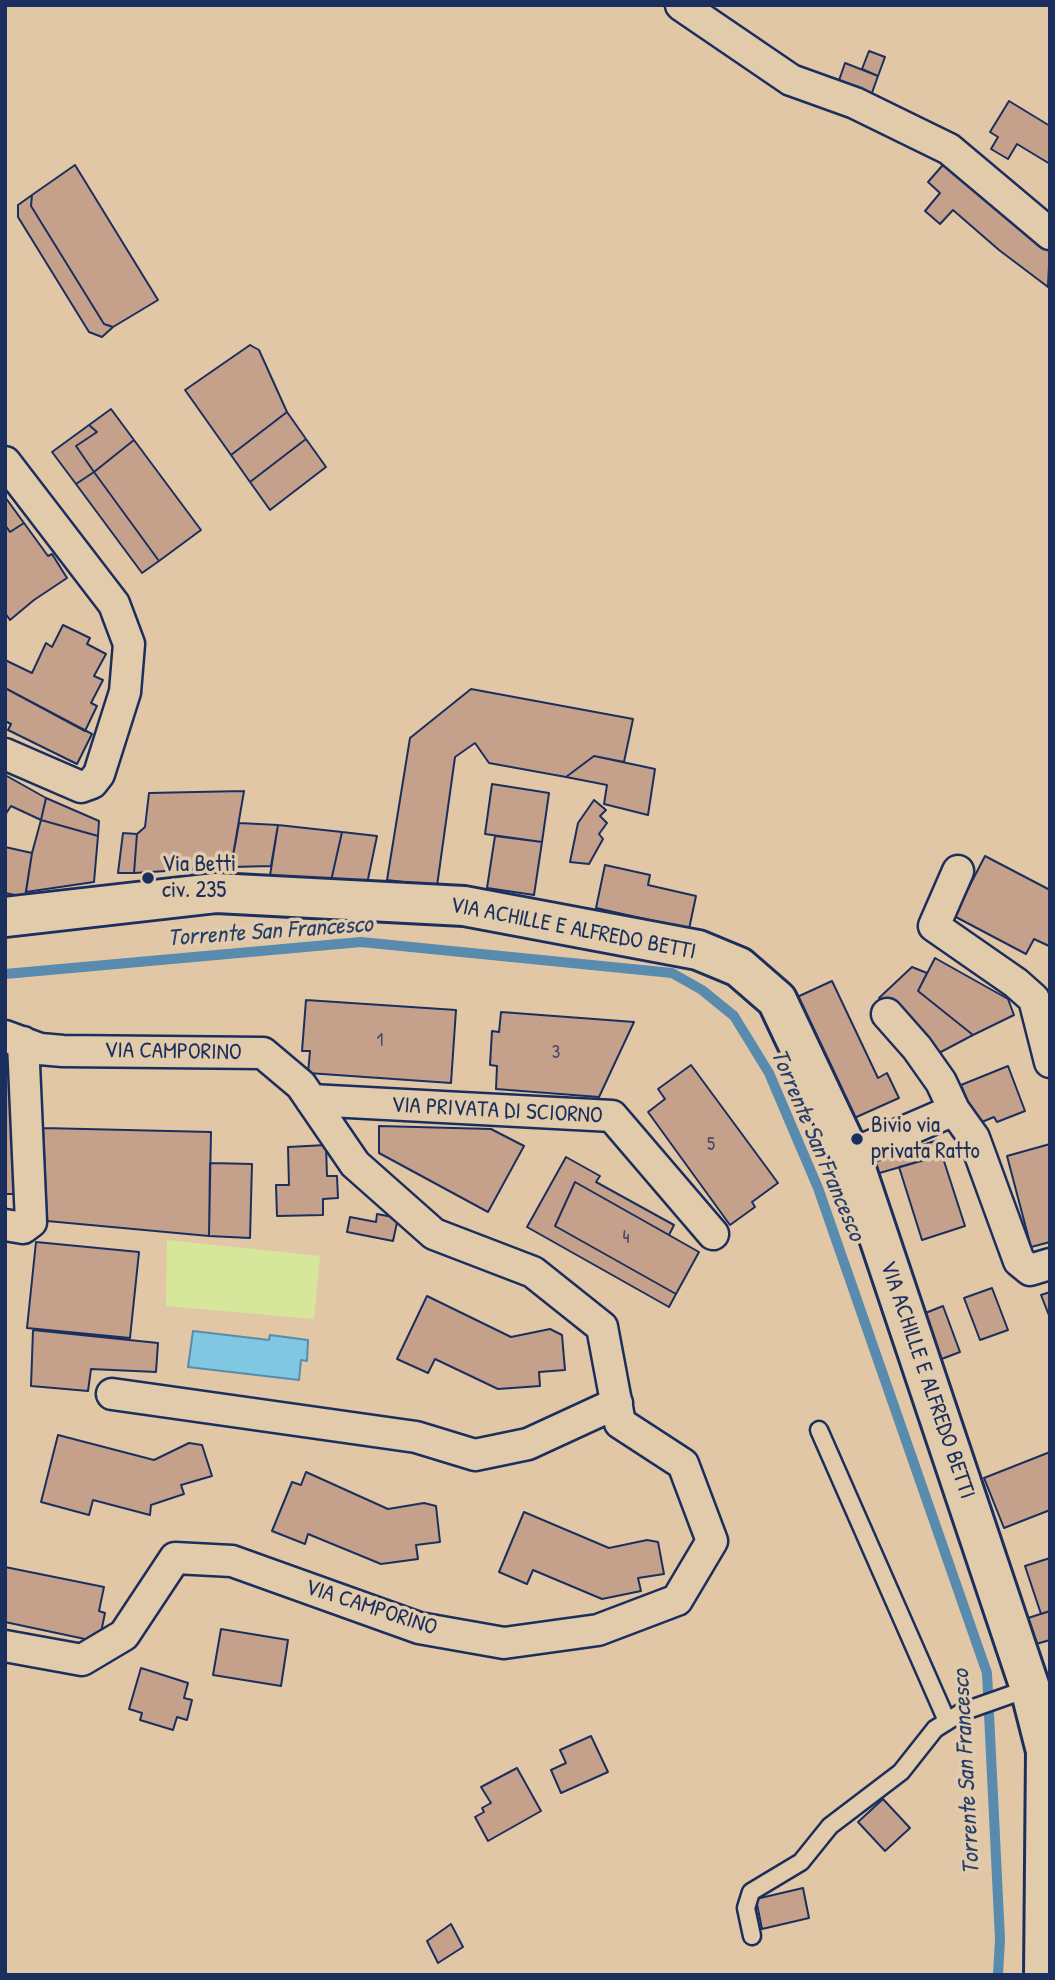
<!DOCTYPE html>
<style>
body{margin:0}
#map{position:relative;width:1055px;height:1980px;overflow:hidden;background:#e2c7a6;font-family:"Patrick Hand",sans-serif}
canvas{display:block}
.frame{position:absolute;inset:0;border:7px solid #1b2f5e;pointer-events:none}
</style>
<div id="map">
<canvas width="1055" height="1980"></canvas>
<div class="frame"></div>
</div>
<script>
const context = document.querySelector('canvas').getContext('2d');
context.lineJoin = 'round';
function paint(path, color) { context.fillStyle = color; context.fill(path, 'evenodd'); }
const toPath = rows => new Path2D(rows.map(r => 'M' + r).join(''));
function strokePath(path, color, width, dash) { context.strokeStyle = color; context.lineWidth = width; context.lineCap = dash ? 'butt' : 'round'; context.setLineDash(dash || []); context.stroke(path); }
function write(font, color, halo, rows, align = 'center') {
  context.font = font + ' "Patrick Hand",sans-serif'; context.lineWidth = 7; context.setLineDash([]); context.textBaseline = 'middle'; context.strokeStyle = halo; context.fillStyle = color; for (const [text, x, y, turn = 0] of rows) {
    context.save(); context.translate(x, y); context.rotate((+turn || 0) * Math.PI / 180); context.textAlign = isNaN(turn) ? turn : align; if (halo) context.strokeText(text, 0, 0); context.fillText(text, 0, 0); context.restore();
  }
}
const green = toPath([
 [167,1240,320,1256,314,1319,166,1306]
]);
const water = toPath([
 [193,1331,269,1340,270,1335,308,1340,307,1361,301,1360,299,1380,188,1367,193,1331]
]);
const stream = toPath([
 [5,974,361,942,672,973,702,990,734,1016,769,1073,818,1188,987,1673,1000,1939,998,1975]
]);
const building = toPath([
 [869,51,885,57,878,76,862,69,869,51],
 [845,63,878,76,869,101,836,89,845,63],
 [1009,101,1050,126,1050,164,1017,144,1008,159,991,149,998,137,990,132,1009,101],
 [949,158,1050,245,1048,287,999,250,953,210,940,224,925,211,940,193,928,182,949,158],
 [75,165,158,300,113,327,104,324,31,206,32,195,75,165],
 [32,195,31,206,104,324,113,327,102,337,89,332,18,217,18,205,32,195],
 [250,345,259,350,287,412,231,455,185,390,250,345],
 [111,409,134,440,94,472,76,446,97,432,89,425,111,409],
 [287,412,306,439,250,482,231,455,287,412],
 [89,425,97,432,76,446,94,472,76,484,52,452,89,425],
 [306,439,326,467,270,510,250,482,306,439],
 [134,440,201,530,159,561,94,472,134,440],
 [94,472,159,561,142,573,76,484,94,472],
 [5,497,24,523,10,532,5,525,5,497],
 [24,523,48,556,52,554,67,578,34,600,10,620,5,613,5,525,10,532,24,523],
 [63,625,90,638,87,644,106,654,94,676,103,680,91,703,97,706,85,731,5,688,5,660,32,673,46,643,52,647,63,625],
 [5,688,92,734,77,764,8,730,11,724,5,721,5,688],
 [471,689,633,719,624,762,594,756,566,777,489,763,475,743,455,757,437,886,387,880,410,738,471,689],
 [594,756,655,769,648,815,604,804,607,785,566,777,594,756],
 [5,775,46,798,41,820,11,806,5,815,5,775],
 [492,784,549,793,542,842,485,834,492,784],
 [244,791,231,867,134,873,137,834,145,827,149,793,244,791],
 [46,798,99,821,98,836,41,820,46,798],
 [594,800,606,810,600,816,607,823,599,834,603,839,589,864,570,862,578,823,594,800],
 [41,820,98,836,94,882,26,892,32,853,41,820],
 [239,823,278,825,271,866,231,867,239,823],
 [278,825,342,832,331,881,269,882,278,825],
 [342,832,377,836,367,884,331,881,342,832],
 [123,833,137,834,134,873,118,873,123,833],
 [495,836,542,842,534,895,487,888,495,836],
 [5,847,32,853,25,897,5,893,5,847],
 [985,856,1050,890,1049,946,1034,939,1026,954,954,916,985,856],
 [605,865,650,875,648,885,696,896,689,929,596,908,605,865],
 [935,958,1008,999,1014,1015,973,1035,918,991,935,958],
 [912,967,927,973,918,991,973,1035,937,1054,879,998,912,967],
 [832,981,878,1078,887,1073,899,1098,852,1119,795,998,832,981],
 [306,1000,456,1010,451,1083,308,1073,310,1051,302,1051,306,1000],
 [501,1012,634,1022,599,1097,496,1089,497,1066,490,1065,492,1031,499,1032,501,1012],
 [691,1065,778,1183,752,1202,755,1207,730,1225,648,1112,665,1099,658,1089,691,1065],
 [1008,1066,1025,1111,997,1122,994,1117,977,1124,961,1085,1008,1066],
 [5,1073,12,1074,17,1194,5,1194,5,1073],
 [379,1126,491,1129,524,1146,488,1212,379,1153,379,1126],
 [43,1128,211,1132,209,1236,47,1221,43,1128],
 [938,1140,942,1155,876,1174,872,1161,938,1140],
 [1050,1144,1050,1242,1031,1247,1007,1156,1050,1144],
 [326,1145,327,1176,337,1176,338,1198,323,1199,323,1215,277,1216,276,1185,289,1185,288,1147,326,1145],
 [942,1155,965,1226,922,1240,899,1167,942,1155],
 [566,1157,600,1176,596,1182,674,1225,669,1235,575,1182,555,1226,676,1294,669,1307,527,1227,566,1157],
 [210,1163,252,1164,250,1238,209,1236,210,1163],
 [575,1182,699,1252,676,1294,555,1226,575,1182],
 [377,1214,398,1218,393,1241,347,1232,350,1217,376,1222,377,1214],
 [36,1242,139,1252,130,1338,27,1328,36,1242],
 [992,1288,1008,1330,980,1340,964,1298,992,1288],
 [1050,1292,1050,1318,1041,1295,1050,1292],
 [427,1296,511,1337,550,1329,562,1335,565,1370,539,1372,540,1386,498,1389,435,1359,428,1373,397,1359,427,1296],
 [943,1306,960,1352,939,1360,923,1314,943,1306],
 [33,1330,158,1343,156,1372,91,1369,88,1391,31,1386,33,1330],
 [58,1435,154,1460,189,1443,202,1445,212,1476,181,1485,184,1494,151,1505,150,1515,93,1500,89,1515,41,1502,58,1435],
 [1050,1452,1050,1510,1004,1528,984,1478,1050,1452],
 [306,1472,388,1509,424,1503,436,1506,440,1542,416,1545,418,1559,381,1564,308,1534,305,1544,272,1531,292,1482,301,1485,306,1472],
 [524,1512,609,1548,647,1540,658,1542,664,1574,638,1578,641,1591,602,1599,533,1570,527,1584,499,1572,524,1512],
 [1050,1558,1050,1611,1041,1614,1025,1566,1050,1558],
 [5,1567,104,1587,99,1611,105,1613,99,1642,5,1622,5,1567],
 [1050,1611,1050,1640,1036,1644,1028,1618,1050,1611],
 [221,1629,288,1640,281,1686,213,1675,221,1629],
 [141,1668,188,1683,184,1698,192,1700,187,1720,177,1717,173,1730,140,1720,142,1713,129,1709,141,1668],
 [591,1736,608,1772,561,1793,551,1770,566,1763,560,1750,591,1736],
 [517,1768,541,1811,488,1841,475,1817,484,1812,482,1808,491,1803,481,1787,517,1768],
 [883,1799,910,1828,885,1851,858,1822,883,1799],
 [803,1888,809,1918,762,1929,756,1899,803,1888],
 [451,1924,463,1947,438,1963,427,1941,451,1924]
]);
const lane = toPath([
 [819,1430,947,1721],
 [752,1936,746,1908,751,1892,801,1862,830,1826,901,1772,935,1729,962,1712,1030,1688]
]);
const street = toPath([
 [681,5,791,80,855,103,949,149,1050,234],
 [5,462,114,604,129,644,125,692,99,774,92,783,81,787,5,754],
 [958,871,934,926,1016,983,1034,999,1050,1062],
 [887,1014,917,1048,941,1082,954,1110],
 [5,1036,40,1049,63,1051,263,1053,301,1085,355,1164,434,1234,533,1272,602,1327,620,1423,683,1464,712,1541,677,1600,598,1630,504,1643,419,1628,232,1561,175,1558,124,1635,82,1660,5,1646],
 [311,1100,612,1116,713,1234],
 [850,1155,954,1110,974,1138,1019,1261,1030,1270,1050,1264],
 [5,1225,23,1228,31,1222,23,1042],
 [112,1394,416,1437,475,1455,528,1444,617,1403]
]);
const secondary = toPath([
 [5,917,216,893,464,906,698,950,739,967,777,1000,854,1163,1030,1688,1046,1751,1044,1975]
]);
const markers = [
 [148,878,7,"#1b2f5e"],
 [857,1139,7,"#1b2f5e"]
];
const numberNames = [
 ["1",380,1041],
 ["3",556,1053],
 ["5",711,1145],
 ["4",626,1238]
];
const poiNames = [
 ["Via Betti",162,865],
 ["civ. 235",162,891],
 ["Bivio via",871,1126],
 ["privata Ratto",871,1152]
];
const streetNames = [
 ["VIA ACHILLE E ALFREDO BETTI",573,929,11],
 ["VIA CAMPORINO",173,1052,1],
 ["VIA PRIVATA DI SCIORNO",497,1111,3],
 ["VIA ACHILLE E ALFREDO BETTI",927,1380,71],
 ["VIA CAMPORINO",371,1608,18]
];
const waterNames = [
 ["Torrente San Francesco",270,932,-4],
 ["Torrente San Francesco",817,1145,67],
 ["Torrente San Francesco",967,1772,-93]
];
paint(green, '#d6e79b');
paint(water, '#80c8e1');
strokePath(water, '#588bad', 2);
strokePath(stream, '#588bad', 10);
paint(building, '#c5a18c');
strokePath(building, '#1b2f5e', 2);
strokePath(lane, '#1b2f5e', 21);
strokePath(street, '#1b2f5e', 35);
strokePath(secondary, '#1b2f5e', 44);
strokePath(lane, '#e1cbaa', 16);
strokePath(street, '#e1cbaa', 30);
strokePath(secondary, '#e1cbaa', 38);
for (const [x, y, r, color] of markers) { const dot = new Path2D(); dot.arc(x, y, r, 0, 2 * Math.PI); context.fillStyle = color; context.fill(dot); strokePath(dot, '#e1cbaa', 2.5); }
write('19px', '#464c6a', null, numberNames);
write('23px', '#1b2f5e', '#e1cbaa', poiNames, 'left');
write('23px', '#1b2f5e', '#e1cbaa', streetNames);
write('italic 24px', '#253e6b', '#e1cbaa', waterNames);
</script>
